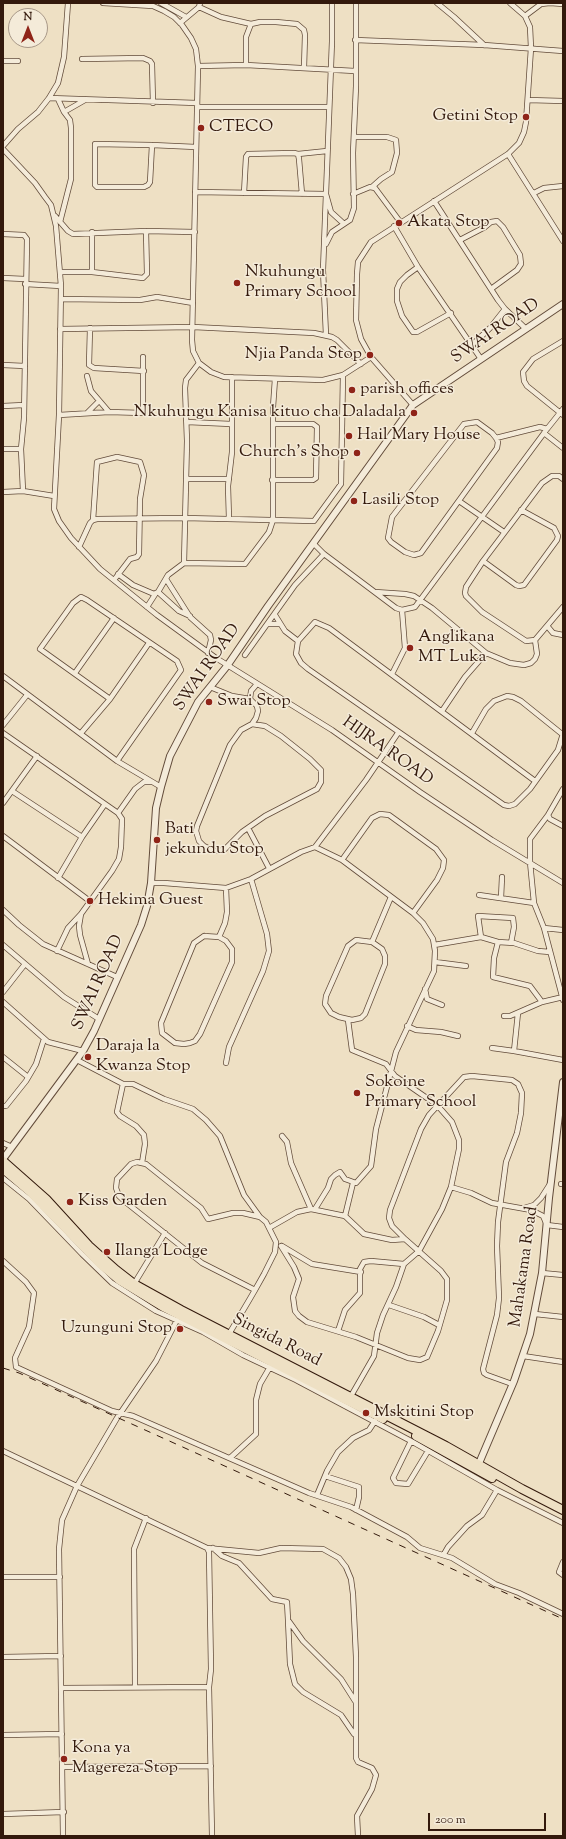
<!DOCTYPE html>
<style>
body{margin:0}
#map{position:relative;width:566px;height:1839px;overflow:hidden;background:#eee0c4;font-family:"Sorts Mill Goudy",serif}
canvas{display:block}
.frame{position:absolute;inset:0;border:4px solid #33190c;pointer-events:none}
.north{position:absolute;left:8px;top:8px;width:40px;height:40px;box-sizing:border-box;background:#f4ebd9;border:1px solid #a79787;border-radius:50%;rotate:0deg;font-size:11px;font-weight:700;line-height:16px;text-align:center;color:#33190c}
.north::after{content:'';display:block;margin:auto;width:14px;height:18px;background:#8f2418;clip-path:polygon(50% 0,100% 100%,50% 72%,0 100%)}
.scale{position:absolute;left:428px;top:1813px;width:118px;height:18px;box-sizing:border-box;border:2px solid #33190c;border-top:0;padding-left:5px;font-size:12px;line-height:14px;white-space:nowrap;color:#33190c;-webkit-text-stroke:3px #f4ebd9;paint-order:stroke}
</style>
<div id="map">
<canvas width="566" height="1839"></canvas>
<div class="frame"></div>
<div class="north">N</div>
<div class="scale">200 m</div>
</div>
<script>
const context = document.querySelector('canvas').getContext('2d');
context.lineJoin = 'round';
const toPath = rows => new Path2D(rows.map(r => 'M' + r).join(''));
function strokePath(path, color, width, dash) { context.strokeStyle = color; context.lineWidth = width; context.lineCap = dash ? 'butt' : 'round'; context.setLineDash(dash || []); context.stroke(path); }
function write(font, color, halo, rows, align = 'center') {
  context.font = font + ' "Sorts Mill Goudy",serif'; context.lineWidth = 3; context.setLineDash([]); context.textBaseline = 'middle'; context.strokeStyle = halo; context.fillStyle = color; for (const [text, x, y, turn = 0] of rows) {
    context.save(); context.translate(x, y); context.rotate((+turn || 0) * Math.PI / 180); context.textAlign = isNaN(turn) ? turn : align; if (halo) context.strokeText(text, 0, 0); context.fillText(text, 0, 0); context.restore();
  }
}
const minor = toPath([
 [103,3,153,6,164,11,174,17,182,25,191,38,196,49,198,66,192,340,193,351,199,363,211,372,224,377,323,380,343,375,371,357],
 [161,3,186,17],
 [437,3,454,17,484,45],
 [550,3,563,4],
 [199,7,221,17,251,24,260,22,276,22,297,24,304,30,305,35,304,68],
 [525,16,541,4,550,3],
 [180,23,199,7,200,3],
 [355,40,484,45,563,51],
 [82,59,143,58,150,61,152,64,153,103],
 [3,61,18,61],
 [246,65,246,37,251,24],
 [198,66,246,65,355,71],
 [49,98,197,103],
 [58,99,64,112,70,120,71,128,71,179,60,222],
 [528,100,563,101],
 [197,107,329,107],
 [64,112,85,100],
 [354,137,387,137,396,140,397,153,392,172,381,179,372,187],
 [152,145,150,182,148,185,144,187,97,187,95,185,95,144,152,145,196,147],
 [3,146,18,129,38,112,49,98,58,83,64,57,68,3],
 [3,149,35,183,45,197,51,205,56,226,61,286,59,415,54,509,59,521,71,538,100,569,157,615,216,658,332,730,420,792,492,840,563,883],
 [298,154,327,151],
 [508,154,563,241],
 [195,192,326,194,331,212,343,223],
 [244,193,246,157,248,154,294,153,298,154,299,159,302,194],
 [534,193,544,188,563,186],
 [353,194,370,187,375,188,401,223],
 [434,201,498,300,505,309,525,328],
 [55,216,68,231,73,234,146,231,195,232],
 [394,226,418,267,481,359],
 [3,234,24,235,27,239,24,418,21,449,23,491],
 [460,240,485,227,491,222,497,221,503,227,520,255,521,264,517,270,491,289],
 [326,244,332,232,350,220,354,208,353,153,356,86,356,3],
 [418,267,407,275,400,282,397,289,397,301,402,316,413,332,417,332,451,313],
 [60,272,92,272,143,278,147,274,146,231],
 [92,272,92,232],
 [3,278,25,279],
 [25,284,61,286],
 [61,299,140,300,157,297,193,303],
 [90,328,89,365,94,368,144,371],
 [60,329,193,327,314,333,332,337,337,340,361,364],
 [326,335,323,270,332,41,332,3],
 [471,346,490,328,505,309],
 [3,365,25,366],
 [87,376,91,391,109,412],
 [413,405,371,357,361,339,356,320,357,274,358,262,371,242,508,154,519,143,524,132,526,122,531,48,530,27,525,16,510,3],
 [3,406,24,405],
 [87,413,99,401],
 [59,415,109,412,143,413,143,357],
 [563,415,527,386,524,381,523,372,533,359,563,341],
 [187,422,231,424],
 [544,433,563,448],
 [496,438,498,442,497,448,421,553,414,555,405,552,391,542,388,538,392,517,464,424,477,422,492,433,496,438,540,427,547,429],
 [3,449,21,449],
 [186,479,229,479],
 [563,479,559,476,552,476,542,483,483,561,466,587,465,593,466,596,482,612,526,641,535,640,563,607],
 [272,480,313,480,316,478,317,427,313,424,273,424],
 [3,492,23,491,54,496],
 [459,501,504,532],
 [229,519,228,486,232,452,232,377],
 [93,520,97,462,117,457,140,462,144,475,140,499,139,554,137,557,130,559,114,580],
 [314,544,324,554,396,608,402,610,415,607,547,429,563,409],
 [79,547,90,523,93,520,97,519,184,518,314,521,341,484,343,375],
 [483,561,516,585,519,586,524,585,557,540,558,536,554,528,521,510],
 [184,563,245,564,269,532,273,520,273,407,275,379],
 [118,574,133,585,154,594,158,592,168,575,184,563,187,441,185,388,186,380,199,363],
 [166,579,190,617,210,635,211,640,208,653],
 [158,592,179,611,190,616],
 [375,592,405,594,414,596,432,608,486,653,510,663,524,665,531,663,535,659,537,654,535,640],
 [147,607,156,593],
 [275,615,285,631,298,641,296,654,301,663,308,669,504,805,509,806,515,804,530,789,558,750,562,737],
 [268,624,280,624],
 [548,627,553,633,563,635],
 [298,641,315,622,329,628,535,781],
 [245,655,295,585,324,554],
 [75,673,114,618],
 [392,674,405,648,402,610],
 [3,676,117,761,161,787],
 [210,687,232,696,250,699,257,706,258,711,256,718,252,724],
 [110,699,40,649,73,603,81,597,87,600,177,661,181,670,117,761],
 [250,699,251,691,257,684],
 [442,711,465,677,486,653],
 [252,724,265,726,281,736,310,759,321,770,321,782,317,789,265,816,242,832,224,850,214,851,204,846,199,841,196,831,197,826,230,745,241,730,252,724],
 [3,725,27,695],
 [3,733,118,813,122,819,121,847,119,859,112,871,81,914,79,926,80,935,88,964],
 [81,733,110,699,149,643],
 [472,733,486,709,494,701,507,696,513,697,521,701,562,734,563,738],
 [563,789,548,815,550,819,563,826],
 [12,791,82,837],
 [3,803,37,756],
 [118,813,135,789,144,782,151,782],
 [548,815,530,839,530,862,534,903,544,928,563,1000],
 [248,828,269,868],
 [3,836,91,902],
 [315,847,366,780,398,733],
 [342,860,372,818,380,814,389,815,436,849,444,860,443,868,437,880,413,913],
 [58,878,82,837,105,804],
 [151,883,164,883,226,888,251,879,301,852,315,847,342,860,413,913,423,923,433,939,435,951,434,971,396,1052,376,1129,371,1166,356,1183,345,1179,340,1172,335,1175,331,1179,328,1188,315,1209],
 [479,895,534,903],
 [501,898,502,877],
 [3,910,19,925,43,944,117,977],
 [544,928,563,930],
 [204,936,219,937,226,941,232,949,232,962,200,1034,195,1041,190,1043,184,1044,175,1043,162,1033,161,1023,194,943,204,936],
 [219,937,225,923,227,912,226,888],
 [481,937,478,916,513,918,514,927,511,943],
 [372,942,382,949,385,956,385,964,365,1014,361,1018,352,1020,339,1017,331,1013,325,1004,326,996,348,946,356,940,372,942,391,897],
 [498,942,494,958,493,977,530,986,542,1002],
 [3,945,64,997,99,1019],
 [434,945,481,937,498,942,514,943,538,951,550,952],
 [57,951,68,928,81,914],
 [435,962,466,966],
 [425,989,427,999,442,1005],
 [3,992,25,964],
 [3,1002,48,1042,83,1051],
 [518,1013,514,1051,563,1060],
 [504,1016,510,1016,542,1002,563,997],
 [348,1020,352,1050,386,1064,395,1076,437,1105,452,1122,459,1140,459,1149,451,1187,442,1209,419,1251,404,1264,396,1287,383,1315,377,1333,374,1356,351,1396],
 [407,1026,416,1030,441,1032,458,1036],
 [492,1048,514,1051],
 [3,1057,28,1077],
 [77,1060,123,1084,117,1112,120,1116,136,1126,144,1135,145,1144,142,1163],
 [226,1063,229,1047,263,971,269,951,267,934,251,879],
 [123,1084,133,1084,164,1099,193,1109,206,1120,220,1136,244,1195,260,1217],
 [3,1106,6,1106,26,1081,36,1064,44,1039],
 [282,1136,287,1142,291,1163,311,1209],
 [3,1143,12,1147],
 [3,1178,29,1199,82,1254,112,1283,156,1311,203,1332,243,1355,296,1380,411,1441,497,1490,563,1523],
 [561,1184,563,1184],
 [451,1187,471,1193,492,1203,531,1210,543,1216,547,1225,563,1227],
 [524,1208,534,1205,541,1198,550,1184],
 [345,1216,353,1183],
 [269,1228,297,1212,311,1209,345,1216,364,1234,392,1240,405,1239,441,1271,447,1279,447,1300,438,1331,427,1357,420,1360,408,1358,356,1337,307,1322,299,1316,295,1311,293,1297,299,1279,294,1267,281,1246],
 [405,1239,392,1226,389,1218,390,1210,421,1129,429,1115,464,1077,472,1076,512,1080,518,1084,522,1093,521,1113,517,1133,506,1162,498,1222,497,1246,499,1298,497,1315,483,1369,484,1373,487,1375,512,1384],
 [282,1246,312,1264,361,1272],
 [3,1261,26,1282,34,1293,29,1327,15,1358,16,1367,112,1411,133,1416,309,1493,351,1507,407,1537,420,1548,452,1558,495,1584,519,1593,563,1614],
 [542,1273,563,1275],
 [134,1284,165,1233],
 [389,1305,424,1317,439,1325],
 [535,1314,563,1317],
 [338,1331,345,1310,360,1293,360,1269,364,1262,371,1261,404,1264],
 [229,1334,248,1302,255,1290,264,1274,275,1252,276,1242,266,1222,260,1217,243,1213,233,1213,208,1219,201,1208,146,1164,137,1162,131,1164,117,1179,116,1188,119,1196,128,1204,202,1263,255,1290],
 [523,1356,563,1362],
 [411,1441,393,1478,396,1483,408,1484,428,1451],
 [3,1451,207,1548,209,1552,211,1669,209,1687,212,1836],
 [230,1458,256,1434,256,1400,260,1384,270,1367],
 [325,1476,359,1487,359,1497,356,1510],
 [317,1495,327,1471,338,1452,353,1438,369,1430,375,1421],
 [207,1548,259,1553,281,1548,323,1549,339,1558,346,1567,351,1579,353,1594,356,1657,356,1758,358,1762,372,1768,376,1775,372,1789,357,1816,358,1836],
 [213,1548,222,1556,239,1563,272,1599,287,1602,288,1620,303,1641,341,1679,355,1701],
 [444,1554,448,1547,467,1526,482,1515,497,1490],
 [563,1562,559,1572,563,1575],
 [3,1577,60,1577],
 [288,1620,290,1664,295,1684,303,1692,341,1715,354,1734],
 [3,1657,61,1656],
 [135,1686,134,1549,146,1518],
 [61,1688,209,1687],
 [3,1735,62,1734],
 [63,1767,211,1766],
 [3,1814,64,1812],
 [63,1836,59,1549,62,1520,77,1486,117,1418,156,1361,177,1320]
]);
const tertiary = toPath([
 [3,1159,83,1051,94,1031,141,925,147,906,151,883,156,808,161,787,170,756,198,702,227,666,268,606,413,405,563,304],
 [477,1468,514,1381,530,1334,542,1273,549,1198,563,1082]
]);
const trunk = toPath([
 [3,1161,46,1199,89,1246,116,1270,134,1284,181,1310,446,1446,522,1489,563,1510],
 [3,1169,30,1192,100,1264,119,1280,165,1308,383,1419],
 [416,1436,492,1478]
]);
const rail = toPath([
 [3,1368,19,1373,563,1619]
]);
const markers = [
 [526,117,4,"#8f2418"],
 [201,128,4,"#8f2418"],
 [399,223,4,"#8f2418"],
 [237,283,4,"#8f2418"],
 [370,355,4,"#8f2418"],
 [352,390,4,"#8f2418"],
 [414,413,4,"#8f2418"],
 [349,436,4,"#8f2418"],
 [357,453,4,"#8f2418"],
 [354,501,4,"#8f2418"],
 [410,648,4,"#8f2418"],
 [209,702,4,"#8f2418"],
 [157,840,4,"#8f2418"],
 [90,901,4,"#8f2418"],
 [88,1057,4,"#8f2418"],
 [357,1093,4,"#8f2418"],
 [70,1202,4,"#8f2418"],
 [107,1252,4,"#8f2418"],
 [180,1329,4,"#8f2418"],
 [366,1413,4,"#8f2418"],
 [64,1759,4,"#8f2418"]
];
const poiNames = [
 ["Getini Stop",518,117,"right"],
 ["CTECO",209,128],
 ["Akata Stop",407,223],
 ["Nkuhungu",245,273],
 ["Primary School",245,293],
 ["Njia Panda Stop",362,355,"right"],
 ["parish offices",360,390],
 ["Nkuhungu Kanisa kituo cha Daladala",406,413,"right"],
 ["Hail Mary House",357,436],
 ["Church's Shop",349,453,"right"],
 ["Lasili Stop",362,501],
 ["Anglikana",418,638],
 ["MT Luka",418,658],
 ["Swai Stop",217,702],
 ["Bati",165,830],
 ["jekundu Stop",165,850],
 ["Hekima Guest",98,901],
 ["Daraja la",96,1047],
 ["Kwanza Stop",96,1067],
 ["Sokoine",365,1083],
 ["Primary School",365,1103],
 ["Kiss Garden",78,1202],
 ["Ilanga Lodge",115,1252],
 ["Uzunguni Stop",172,1329,"right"],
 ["Mskitini Stop",374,1413],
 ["Kona ya",72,1749],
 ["Magereza Stop",72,1769]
];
const streetNames = [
 ["SWAI ROAD",496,332,-34],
 ["SWAI ROAD",208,668,-55],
 ["HIJRA ROAD",387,752,35],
 ["SWAI ROAD",99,983,-66],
 ["Mahakama Road",525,1267,-82],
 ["Singida Road",276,1341,27]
];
strokePath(minor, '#624b3a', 6);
strokePath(tertiary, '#624b3a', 8);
strokePath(trunk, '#33190c', 10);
strokePath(minor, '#f4ebd9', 4.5);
strokePath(tertiary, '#f4ebd9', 6);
strokePath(trunk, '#eee0c4', 8);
strokePath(rail, '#33190c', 1, [7, 7]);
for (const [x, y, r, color] of markers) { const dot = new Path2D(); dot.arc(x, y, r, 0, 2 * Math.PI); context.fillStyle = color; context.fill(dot); strokePath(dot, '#f4ebd9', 1.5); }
write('17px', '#33190c', '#f4ebd9', poiNames, 'left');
write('17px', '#33190c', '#f4ebd9', streetNames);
</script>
